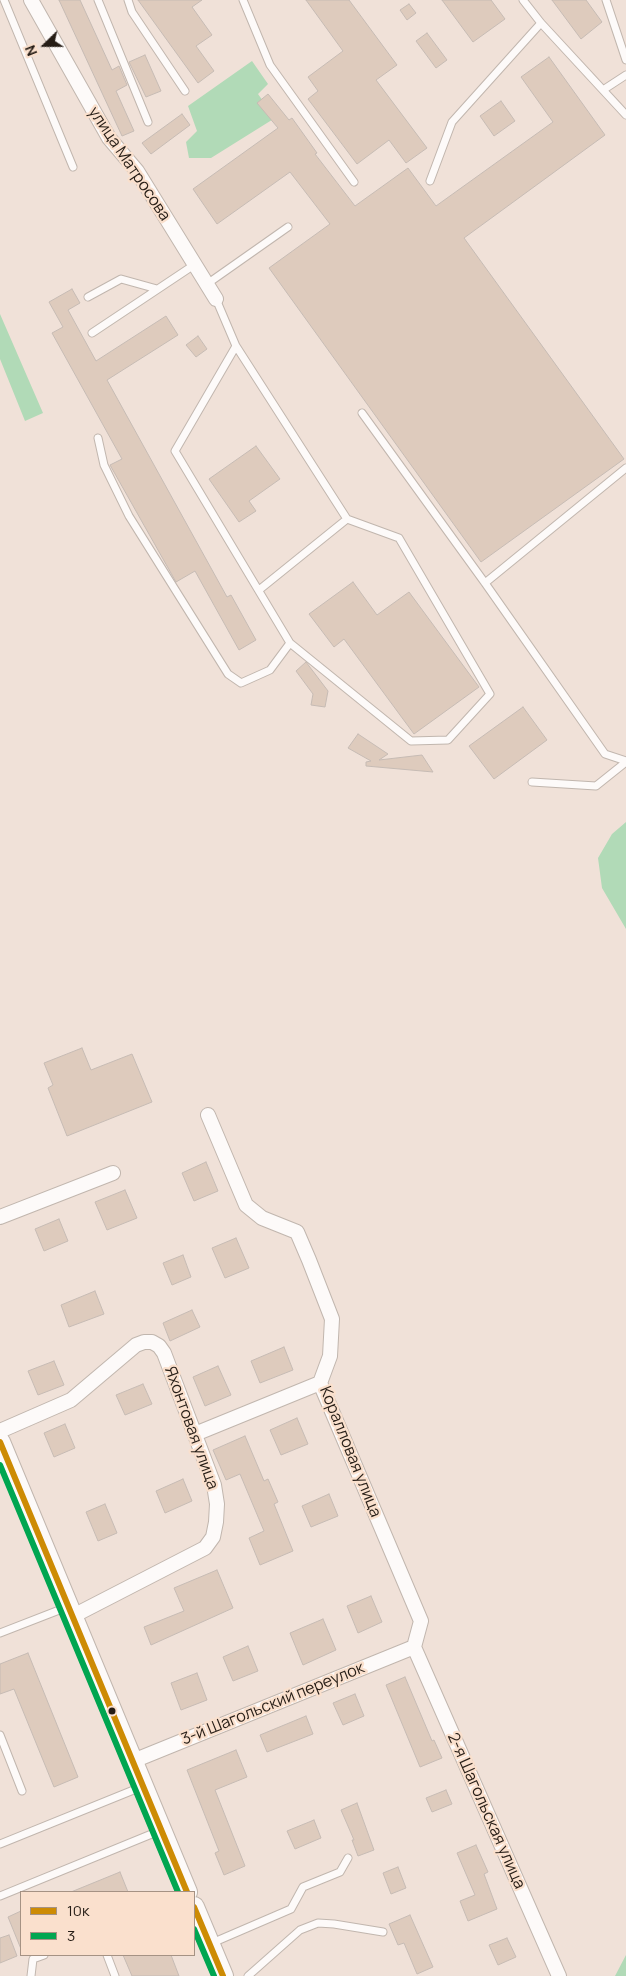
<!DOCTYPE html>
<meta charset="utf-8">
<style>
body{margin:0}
#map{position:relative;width:626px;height:1976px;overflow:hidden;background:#f0e1d8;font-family:Manrope,sans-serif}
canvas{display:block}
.legend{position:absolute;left:20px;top:1891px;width:175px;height:65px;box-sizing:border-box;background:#fae0cd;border:1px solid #a59284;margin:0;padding:6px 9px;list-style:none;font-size:15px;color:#261d16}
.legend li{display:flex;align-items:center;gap:10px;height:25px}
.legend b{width:25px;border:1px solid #a59284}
.north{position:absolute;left:20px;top:20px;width:50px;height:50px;-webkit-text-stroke:4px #fae0cd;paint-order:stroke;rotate:248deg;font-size:14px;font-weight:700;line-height:20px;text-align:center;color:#261d16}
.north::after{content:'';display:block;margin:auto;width:18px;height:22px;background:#261d16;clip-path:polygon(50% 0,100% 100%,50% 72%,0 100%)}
</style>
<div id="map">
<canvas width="626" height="1976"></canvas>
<ul class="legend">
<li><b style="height:6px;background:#cd8b04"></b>10к</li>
<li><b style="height:6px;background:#00a651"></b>3</li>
</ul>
<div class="north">N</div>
</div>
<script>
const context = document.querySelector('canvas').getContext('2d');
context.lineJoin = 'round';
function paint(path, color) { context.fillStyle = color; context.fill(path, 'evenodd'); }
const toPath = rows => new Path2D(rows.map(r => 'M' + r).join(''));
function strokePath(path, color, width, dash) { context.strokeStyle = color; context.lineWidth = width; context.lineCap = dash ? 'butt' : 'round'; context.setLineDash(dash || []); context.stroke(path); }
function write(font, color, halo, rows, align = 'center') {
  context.font = font + ' Manrope,sans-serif'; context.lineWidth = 4.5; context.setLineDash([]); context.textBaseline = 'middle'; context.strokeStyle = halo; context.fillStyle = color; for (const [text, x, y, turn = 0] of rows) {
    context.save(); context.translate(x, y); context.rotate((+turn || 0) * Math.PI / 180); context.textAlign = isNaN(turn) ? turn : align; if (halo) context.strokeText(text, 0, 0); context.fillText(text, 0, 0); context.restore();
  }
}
const green = toPath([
 [252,61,268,84,258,94,275,118,211,158,189,158,186,142,197,131,188,106],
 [0,314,43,413,25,421,0,359],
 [626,822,626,929,602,888,598,858,612,834],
 [626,1955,626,1976,615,1976]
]);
const building = toPath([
 [59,0,80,0,112,70,119,66,127,85,116,91,134,131,122,136,59,0],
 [138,0,202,0,192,7,212,35,196,46,214,71,198,83,138,0],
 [306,0,349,0,397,65,376,80,427,148,406,163,389,140,357,164,308,99,318,91,308,77,343,51,306,0],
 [442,0,491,0,505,19,473,42,442,0],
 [552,0,586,0,602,22,581,39,552,0],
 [409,4,416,13,407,20,400,10,409,4],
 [427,33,447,60,436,68,416,41,427,33],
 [145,55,161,91,146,97,129,62,145,55],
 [549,57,605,135,464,238,624,459,481,562,269,268,330,224,290,172,217,224,193,189,278,128,257,103,268,94,289,120,292,118,317,153,315,154,355,206,408,168,436,206,553,122,521,77,549,57],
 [501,101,515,121,494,136,480,116,501,101],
 [182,114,190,125,151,154,142,143,182,114],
 [72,289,80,303,68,310,96,361,166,316,178,335,107,380,227,597,231,595,256,640,239,650,195,571,176,582,110,465,122,459,52,333,63,327,49,302,72,289],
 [198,336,207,349,196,357,186,345,198,336],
 [256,446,280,479,249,501,256,511,239,522,209,479,256,446],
 [353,582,377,615,409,592,479,687,414,734,344,639,334,647,309,614,353,582],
 [306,662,328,691,325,707,311,705,313,694,296,671,306,662],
 [523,707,547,740,494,779,469,746,523,707],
 [358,734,388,754,379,760,422,755,433,772,366,766,366,762,371,761,348,748,358,734],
 [82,1048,91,1070,132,1054,152,1102,67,1136,48,1088,53,1085,44,1063,82,1048],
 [206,1162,218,1191,194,1201,182,1173,206,1162],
 [125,1190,137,1218,107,1230,95,1202,125,1190],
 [59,1219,68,1241,44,1251,35,1229,59,1219],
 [236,1238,249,1268,225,1278,212,1248,236,1238],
 [183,1255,191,1277,172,1285,163,1263,183,1255],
 [95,1291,104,1314,69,1327,61,1305,95,1291],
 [192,1310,200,1327,170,1341,163,1323,192,1310],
 [284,1347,293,1370,260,1383,251,1361,284,1347],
 [54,1361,64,1385,38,1395,28,1371,54,1361],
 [218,1366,231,1395,205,1406,193,1377,218,1366],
 [143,1384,152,1404,125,1415,116,1395,143,1384],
 [297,1418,308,1444,281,1455,270,1430,297,1418],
 [65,1424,75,1448,54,1457,44,1433,65,1424],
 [245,1436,264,1481,268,1479,278,1502,274,1504,293,1551,260,1565,249,1538,264,1531,240,1474,226,1480,213,1450,245,1436],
 [183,1479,192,1501,165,1513,156,1491,183,1479],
 [329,1494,338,1516,311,1527,302,1506,329,1494],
 [105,1504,117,1533,98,1541,86,1512,105,1504],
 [217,1570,233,1608,151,1645,144,1627,184,1611,174,1588,217,1570],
 [371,1596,382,1622,358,1633,347,1606,371,1596],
 [323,1619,336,1650,303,1665,290,1633,323,1619],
 [248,1646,258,1671,233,1681,223,1657,248,1646],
 [28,1653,78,1777,54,1787,14,1689,0,1694,0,1664,28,1653],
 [197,1673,207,1700,181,1710,171,1683,197,1673],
 [405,1677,432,1741,434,1740,442,1758,420,1767,386,1685,405,1677],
 [355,1694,364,1716,343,1725,333,1703,355,1694],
 [306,1716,313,1734,267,1752,260,1735,306,1716],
 [236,1750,247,1777,215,1790,245,1866,224,1875,215,1853,219,1851,187,1770,236,1750],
 [446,1790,452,1804,432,1812,426,1798,446,1790],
 [357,1803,374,1850,358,1856,352,1840,354,1840,341,1810,357,1803],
 [314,1820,321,1838,295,1849,287,1831,314,1820],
 [476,1845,488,1872,484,1874,497,1909,468,1921,460,1901,475,1895,457,1853,476,1845],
 [398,1867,406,1888,391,1894,383,1873,398,1867],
 [120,1872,128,1892,71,1892,120,1872],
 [21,1911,21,1949,8,1917,21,1911],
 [410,1915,433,1967,417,1974,404,1943,398,1945,389,1924,410,1915],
 [9,1935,17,1956,0,1963,0,1938,9,1935],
 [507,1938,516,1957,498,1965,489,1945,507,1938],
 [123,1955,171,1955,179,1976,132,1976,123,1955]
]);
const service = toPath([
 [4,0,73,167],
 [98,0,148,122],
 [128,0,132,12,185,91],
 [243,0,270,65,354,182],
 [523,0,541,23,626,115],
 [606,0,626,60],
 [603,90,626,75],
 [430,181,452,122,541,23],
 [207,284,288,227],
 [88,297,121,279,157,289],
 [216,299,236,346,347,519,399,538,490,694,448,740,411,741,290,643,175,451,236,346],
 [92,333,194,265],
 [362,413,485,583,605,754,626,761],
 [98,438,104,465,129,516,228,674,241,683,270,670,290,643],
 [485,583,626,468],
 [259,590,347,519],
 [532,782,596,786,626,762],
 [0,1633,67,1607],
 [0,1735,22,1791],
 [0,1844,141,1787],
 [0,1896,159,1831],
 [212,1943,291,1909,303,1887,340,1872,348,1858],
 [107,1955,115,1976],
 [31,1976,33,1959,44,1955],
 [248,1976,300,1930,318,1923,334,1924,383,1932]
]);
const minor = toPath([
 [31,0,109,138,137,171,216,299],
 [208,1115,246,1205,262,1218,297,1232,309,1260,332,1319,330,1356,320,1383,421,1621,414,1647],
 [0,1217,113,1173],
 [0,1431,71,1400,136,1345,144,1342,152,1342,159,1346,164,1353,214,1485,217,1504,216,1522,213,1537,205,1548,73,1616],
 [195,1434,320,1383],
 [414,1647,559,1976],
 [133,1761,414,1647]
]);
const secondary = toPath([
 [0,1442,187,1892],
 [194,1907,223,1976]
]);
const bus1 = toPath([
 [0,1442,187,1892],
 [194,1907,223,1976]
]);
const bus2 = toPath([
 [0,1465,178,1892],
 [194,1929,214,1976]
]);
const markers = [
 [112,1711,4.5,"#261d16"]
];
const streetNames = [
 ["улица Матросова",129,164,56],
 ["Яхонтовая улица",191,1428,70],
 ["Коралловая улица",350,1452,68],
 ["3-й Шагольский переулок",273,1704,-22],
 ["2-я Шагольская улица",486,1811,66]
];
paint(green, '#b1dab7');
paint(building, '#decbbd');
strokePath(building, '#c6bbb4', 1);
strokePath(service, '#c1b6ae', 9);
strokePath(minor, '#c1b6ae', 16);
strokePath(secondary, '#c1b6ae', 22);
strokePath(service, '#fdfaf9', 7);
strokePath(minor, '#fdfaf9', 14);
strokePath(secondary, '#fdfaf9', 20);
strokePath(bus1, '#cd8b04', 6);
strokePath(bus2, '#00a651', 6);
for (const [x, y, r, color] of markers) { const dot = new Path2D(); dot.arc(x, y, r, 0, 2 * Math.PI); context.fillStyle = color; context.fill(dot); strokePath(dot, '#fae0cd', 2); }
write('16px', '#261d16', '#fae0cd', streetNames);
</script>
